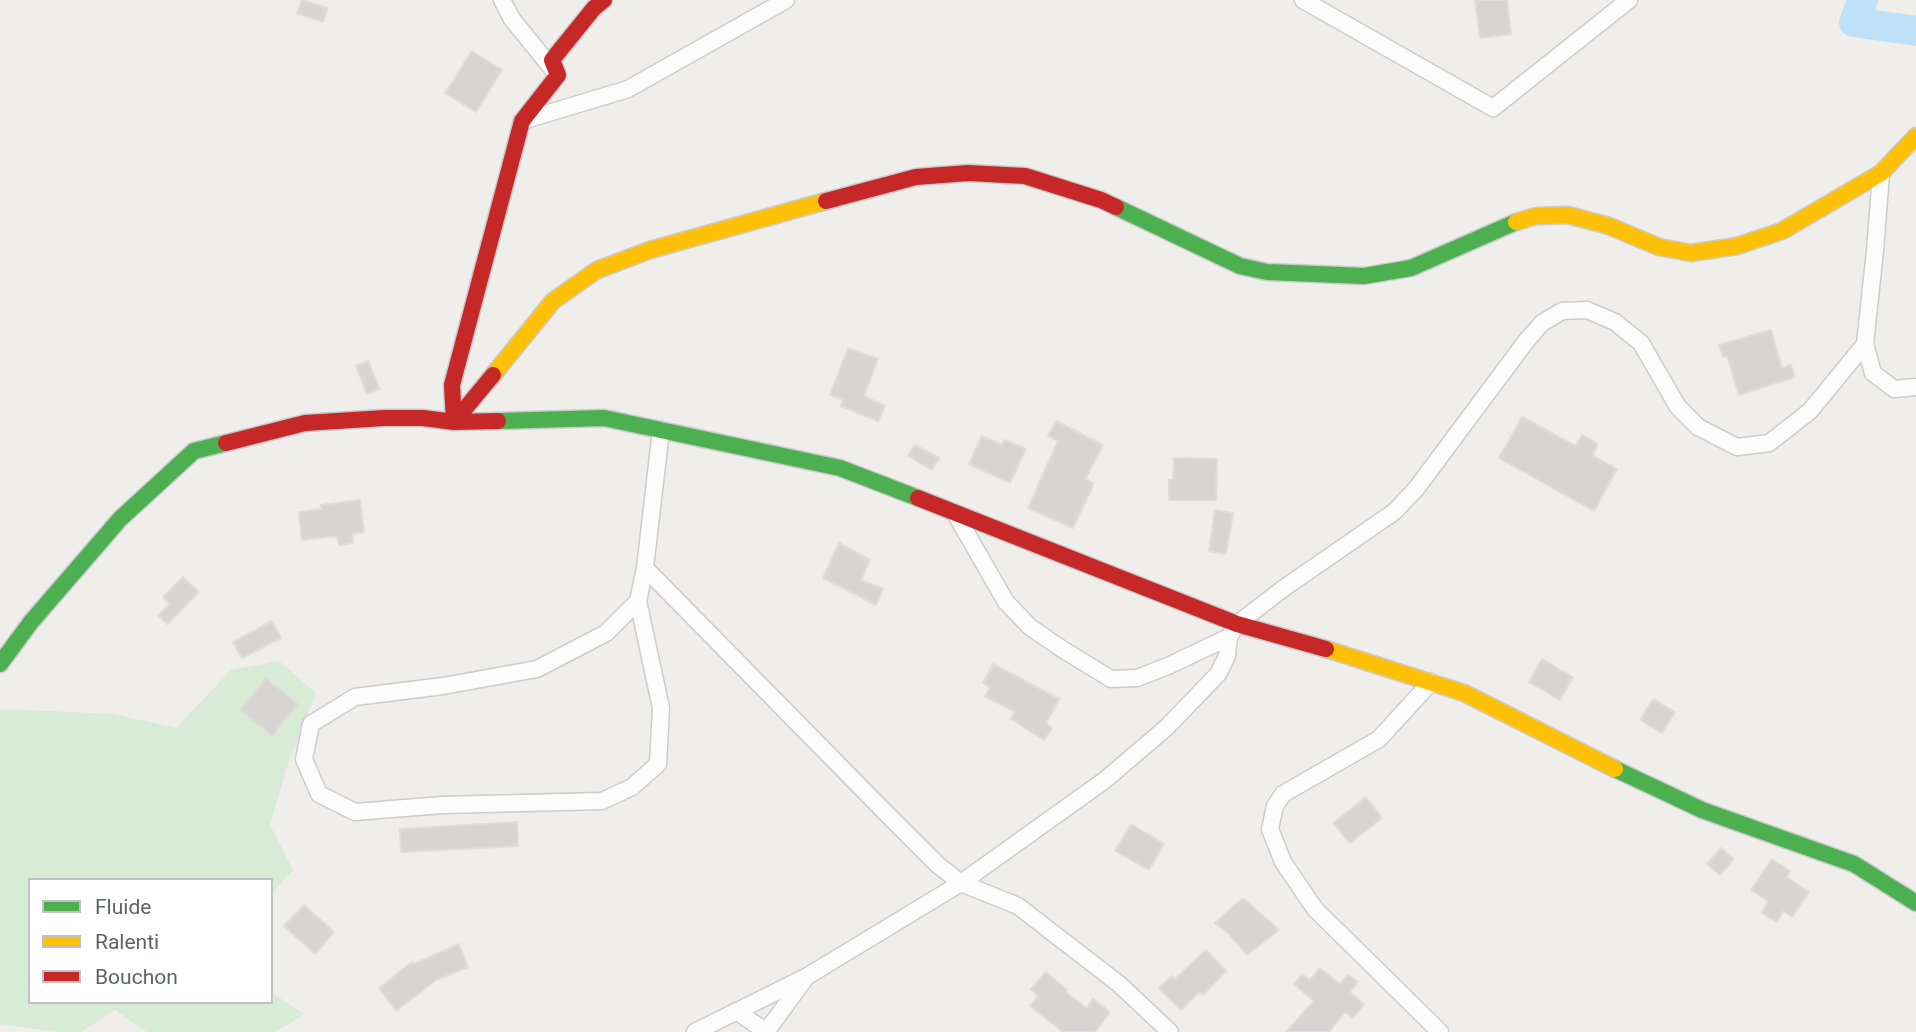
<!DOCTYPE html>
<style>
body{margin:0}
#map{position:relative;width:1916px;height:1032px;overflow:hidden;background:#efeeea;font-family:Roboto,sans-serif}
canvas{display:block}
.legend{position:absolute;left:28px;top:878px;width:245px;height:126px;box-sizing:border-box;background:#fff;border:2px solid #bfc1c3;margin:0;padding:9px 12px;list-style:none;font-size:21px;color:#5f6368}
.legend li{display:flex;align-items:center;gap:14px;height:35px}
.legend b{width:35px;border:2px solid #bfc1c3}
</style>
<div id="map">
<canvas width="1916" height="1032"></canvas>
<ul class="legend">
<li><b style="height:9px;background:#4caf50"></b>Fluide</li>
<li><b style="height:9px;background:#ffc107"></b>Ralenti</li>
<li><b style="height:9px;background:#c62828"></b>Bouchon</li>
</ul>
</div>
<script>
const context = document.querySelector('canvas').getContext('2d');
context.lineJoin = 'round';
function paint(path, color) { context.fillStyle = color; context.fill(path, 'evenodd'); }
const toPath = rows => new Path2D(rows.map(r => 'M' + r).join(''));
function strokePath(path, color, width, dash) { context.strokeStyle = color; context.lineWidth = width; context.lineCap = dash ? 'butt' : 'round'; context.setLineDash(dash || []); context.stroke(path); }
const green = toPath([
 [279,661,316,693,286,770,270,825,293,870,271,894,271,880,30,880,30,1002,271,1002,271,992,304,1014,276,1032,147,1032,115,1010,81,1032,56,1032,0,1024,0,711,3,709,113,714,176,728,231,670]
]);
const river = toPath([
 [1863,0,1854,22,1916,31]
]);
const building = toPath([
 [302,0,328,8,323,22,297,13,302,0],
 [1475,0,1507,0,1511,34,1480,38,1475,0],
 [472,51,502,70,476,112,445,93,472,51],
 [1771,330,1782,368,1791,365,1795,377,1739,395,1727,356,1723,357,1719,345,1771,330],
 [848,348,878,359,864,396,885,406,878,421,841,406,843,400,830,395,848,348],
 [368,361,380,389,367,394,356,366,368,361],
 [1522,417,1576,446,1582,435,1598,444,1592,455,1617,469,1594,511,1499,458,1522,417],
 [1056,421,1103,445,1085,479,1094,483,1073,528,1028,508,1058,441,1048,436,1056,421],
 [982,436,1002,445,1005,440,1026,449,1010,483,969,464,982,436],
 [915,445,939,458,932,470,908,456,915,445],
 [1174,458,1217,459,1216,500,1169,500,1169,480,1173,480,1174,458],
 [360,500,364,532,352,534,353,543,339,545,337,536,302,540,299,512,322,509,321,505,360,500],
 [1215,510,1233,513,1226,554,1209,551,1215,510],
 [839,543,870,560,861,580,883,589,876,605,823,578,839,543],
 [183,577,199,592,167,624,158,615,170,604,163,597,183,577],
 [272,621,281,638,242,658,233,642,272,621],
 [1542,659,1573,677,1560,700,1529,682,1542,659],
 [993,664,1059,699,1046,723,1052,728,1044,740,1011,719,1015,712,985,696,990,687,983,683,993,664],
 [266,678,298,704,272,736,240,710,266,678],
 [1653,699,1675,712,1662,733,1640,720,1653,699],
 [1366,797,1382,818,1350,843,1333,823,1366,797],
 [517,822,518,846,401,852,400,829,517,822],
 [1131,824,1164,844,1149,870,1115,851,1131,824],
 [1721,848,1734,859,1720,875,1707,864,1721,848],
 [1772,859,1790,871,1786,877,1809,892,1792,917,1783,911,1777,922,1762,913,1768,901,1751,890,1772,859],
 [1243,898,1279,930,1247,955,1229,934,1215,923,1243,898],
 [304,905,334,932,315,954,284,926,304,905],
 [459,944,468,967,436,980,396,1011,379,988,412,962,414,964,459,944],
 [1206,950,1226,971,1203,995,1199,992,1181,1010,1159,988,1172,976,1175,979,1206,950],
 [1320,968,1340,984,1348,975,1358,982,1350,992,1364,1004,1353,1018,1345,1012,1329,1032,1286,1032,1314,1001,1294,984,1302,974,1310,980,1320,968],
 [1046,972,1067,990,1065,992,1087,1008,1093,999,1110,1012,1095,1032,1063,1032,1030,1006,1038,996,1031,989,1046,972]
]);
const street = toPath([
 [502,0,512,19,554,71],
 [1303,0,1493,108,1629,0],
 [522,121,628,89,786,0],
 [1881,173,1875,251,1865,344,1873,373,1894,389,1916,387],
 [661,430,645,568,883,810,938,865,961,883,806,977,695,1032],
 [956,515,1006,602,1030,627,1062,649,1111,679,1137,678,1168,666,1229,637],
 [638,601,606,633,537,669,443,686,355,697,311,724,304,759,319,794,355,812,442,805,602,801,632,787,658,764,661,708,638,601,645,568],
 [1431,682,1379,739,1283,794,1275,806,1270,829,1283,862,1315,909,1440,1032],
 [961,883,1105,780,1167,727,1218,674,1227,656,1229,637,1237,624,1284,588,1394,512,1416,489,1527,340,1542,323,1562,311,1587,310,1615,322,1641,343,1678,407,1698,427,1737,447,1769,443,1810,411,1865,344],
 [961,883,1018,906,1119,984,1170,1032],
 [736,1011,767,1032],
 [766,1032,804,980]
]);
const fast = toPath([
 [1116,207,1240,266,1267,272,1364,276,1411,268,1516,222],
 [498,421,604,418,840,468,918,498],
 [0,664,31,622,120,519,194,451,226,443],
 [1615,769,1702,810,1854,864,1916,903]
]);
const slow = toPath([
 [1516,222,1536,216,1568,215,1609,226,1659,247,1691,253,1737,246,1782,231,1881,173,1916,136],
 [493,375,553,301,597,270,650,250,826,201],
 [1326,649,1464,693,1615,769]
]);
const jam = toPath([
 [826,201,916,177,968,173,1025,176,1101,200,1116,207],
 [498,421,454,422,452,385,522,121,558,75,552,60,594,8,604,0],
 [226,443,305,423,384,418,423,418,454,422,493,375],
 [918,498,1237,624,1326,649]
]);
paint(green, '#d8ebd6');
strokePath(river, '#bfe0f9', 30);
paint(building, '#d6d5d3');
strokePath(building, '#deddd9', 2);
strokePath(street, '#cbcccc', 19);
strokePath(fast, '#cacacb', 19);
strokePath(slow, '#cacacb', 19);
strokePath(jam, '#cacacb', 19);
strokePath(street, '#fdfcfc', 16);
strokePath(fast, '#4caf50', 16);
strokePath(slow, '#ffc107', 16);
strokePath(jam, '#c62828', 16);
</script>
